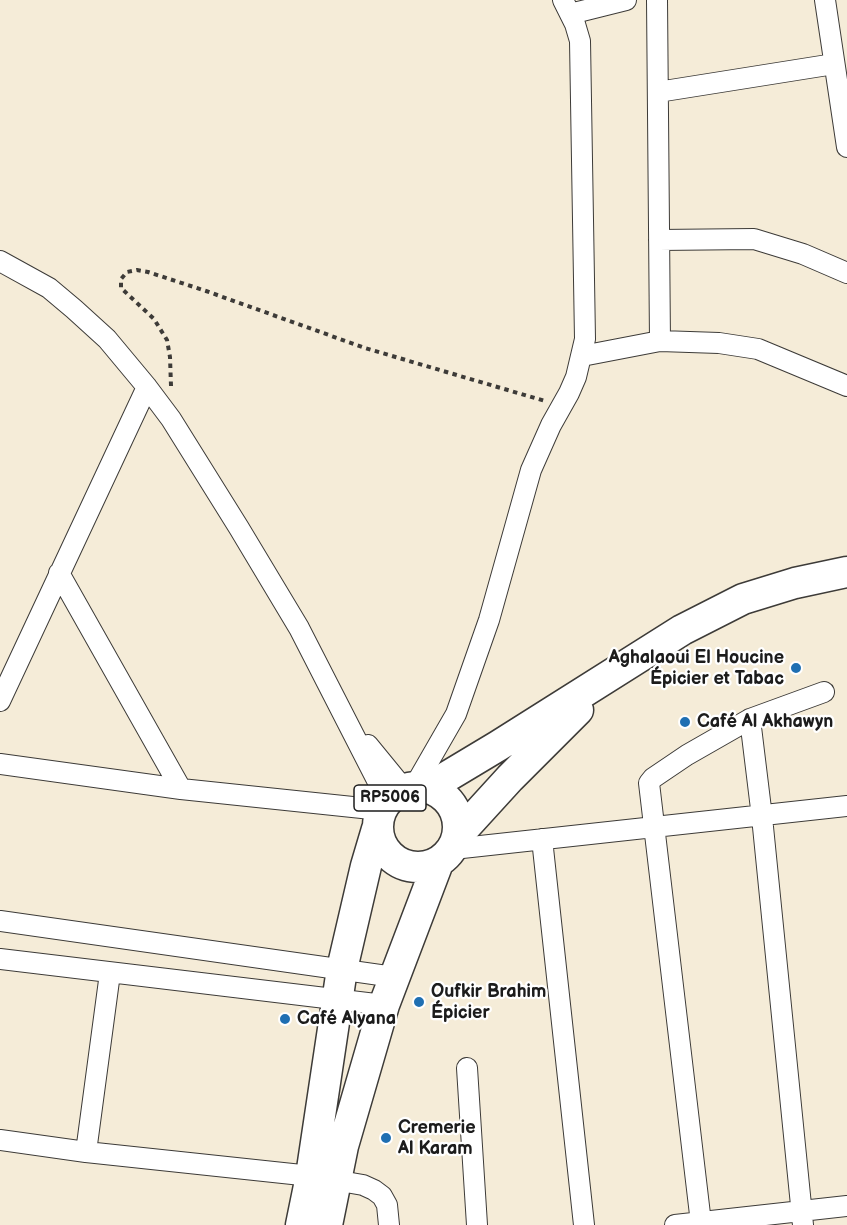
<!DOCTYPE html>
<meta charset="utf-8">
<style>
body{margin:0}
canvas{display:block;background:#f5ecd8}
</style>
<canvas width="847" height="1225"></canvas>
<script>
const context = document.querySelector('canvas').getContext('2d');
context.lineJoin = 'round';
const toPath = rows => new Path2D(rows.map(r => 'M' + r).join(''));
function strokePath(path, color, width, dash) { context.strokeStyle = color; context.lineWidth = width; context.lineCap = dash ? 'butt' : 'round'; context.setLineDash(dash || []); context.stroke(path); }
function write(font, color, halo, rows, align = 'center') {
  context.font = font + ' "Balsamiq Sans",sans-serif'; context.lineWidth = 4.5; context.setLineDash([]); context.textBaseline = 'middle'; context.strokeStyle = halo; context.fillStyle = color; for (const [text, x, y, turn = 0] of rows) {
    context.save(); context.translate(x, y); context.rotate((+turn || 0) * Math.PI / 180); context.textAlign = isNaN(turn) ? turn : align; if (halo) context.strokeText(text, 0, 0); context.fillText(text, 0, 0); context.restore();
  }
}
const path = toPath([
 [171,386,170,357,167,340,154,319,121,288,121,279,127,272,137,270,148,272,206,291,365,348,545,401]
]);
const street = toPath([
 [657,0,660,341],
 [825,0,847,147],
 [570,14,626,0],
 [658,92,834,64],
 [659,240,754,239,803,254,847,273],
 [0,261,49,288,74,309,107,339,147,387,171,419,239,528,299,628,384,794,390,798],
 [582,356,660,341,719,343,758,349,847,386],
 [59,573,181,789],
 [0,701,147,387],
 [750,719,762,817,803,1225],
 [368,745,404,789],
 [0,764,181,789,381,810],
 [414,787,456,714,489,620,531,470,551,425,569,393,576,377,585,339,580,41,575,24,563,0],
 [542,839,584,1225],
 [453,849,847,806],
 [0,921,394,977],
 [0,959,384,1005],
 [467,1068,477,1225],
 [0,1140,86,1152,311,1176,363,1185,374,1190,382,1196,387,1205,389,1225],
 [86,1152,110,973],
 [701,1223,649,783,653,778,687,755,750,719,824,692],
 [675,1225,847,1206]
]);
const primary = toPath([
 '378 827a40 40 0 1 1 80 0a40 40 0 1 1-80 0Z',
 [428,788,498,746,682,630,743,599,795,583,847,572],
 [458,835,510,778,578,710],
 [301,1225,311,1176,342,969,366,866,377,829],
 [327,1225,343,1146,384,1005,438,863]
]);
const markers = [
 [796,668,6,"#1f6fb2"],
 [685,722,6,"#1f6fb2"],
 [419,1002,6,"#1f6fb2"],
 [285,1019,6,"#1f6fb2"],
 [386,1138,6,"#1f6fb2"]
];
const shields = [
 [390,798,72]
];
const shieldNames = [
 ["RP5006",390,798]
];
const poiNames = [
 ["Aghalaoui El Houcine",784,658,"right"],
 ["Épicier et Tabac",784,679,"right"],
 ["Café Al Akhawyn",697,722],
 ["Oufkir Brahim",431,992],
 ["Épicier",431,1013],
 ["Café Alyana",297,1019],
 ["Cremerie",398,1128],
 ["Al Karam",398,1149]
];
strokePath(street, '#3d3b38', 22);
strokePath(primary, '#3d3b38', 33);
strokePath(path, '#3d3b38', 4, [4.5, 4.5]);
strokePath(street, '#fff', 20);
strokePath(primary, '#fff', 30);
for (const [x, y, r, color] of markers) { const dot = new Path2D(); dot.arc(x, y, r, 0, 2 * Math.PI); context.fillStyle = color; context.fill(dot); strokePath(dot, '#fff', 2); }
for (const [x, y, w] of shields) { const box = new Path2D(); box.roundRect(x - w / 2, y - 13, w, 26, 4.5); context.fillStyle = '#fff'; context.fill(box); strokePath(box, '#1c1c1c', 1.5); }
write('bold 16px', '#1c1c1c', null, shieldNames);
write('bold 18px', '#1c1c1c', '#fff', poiNames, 'left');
</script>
